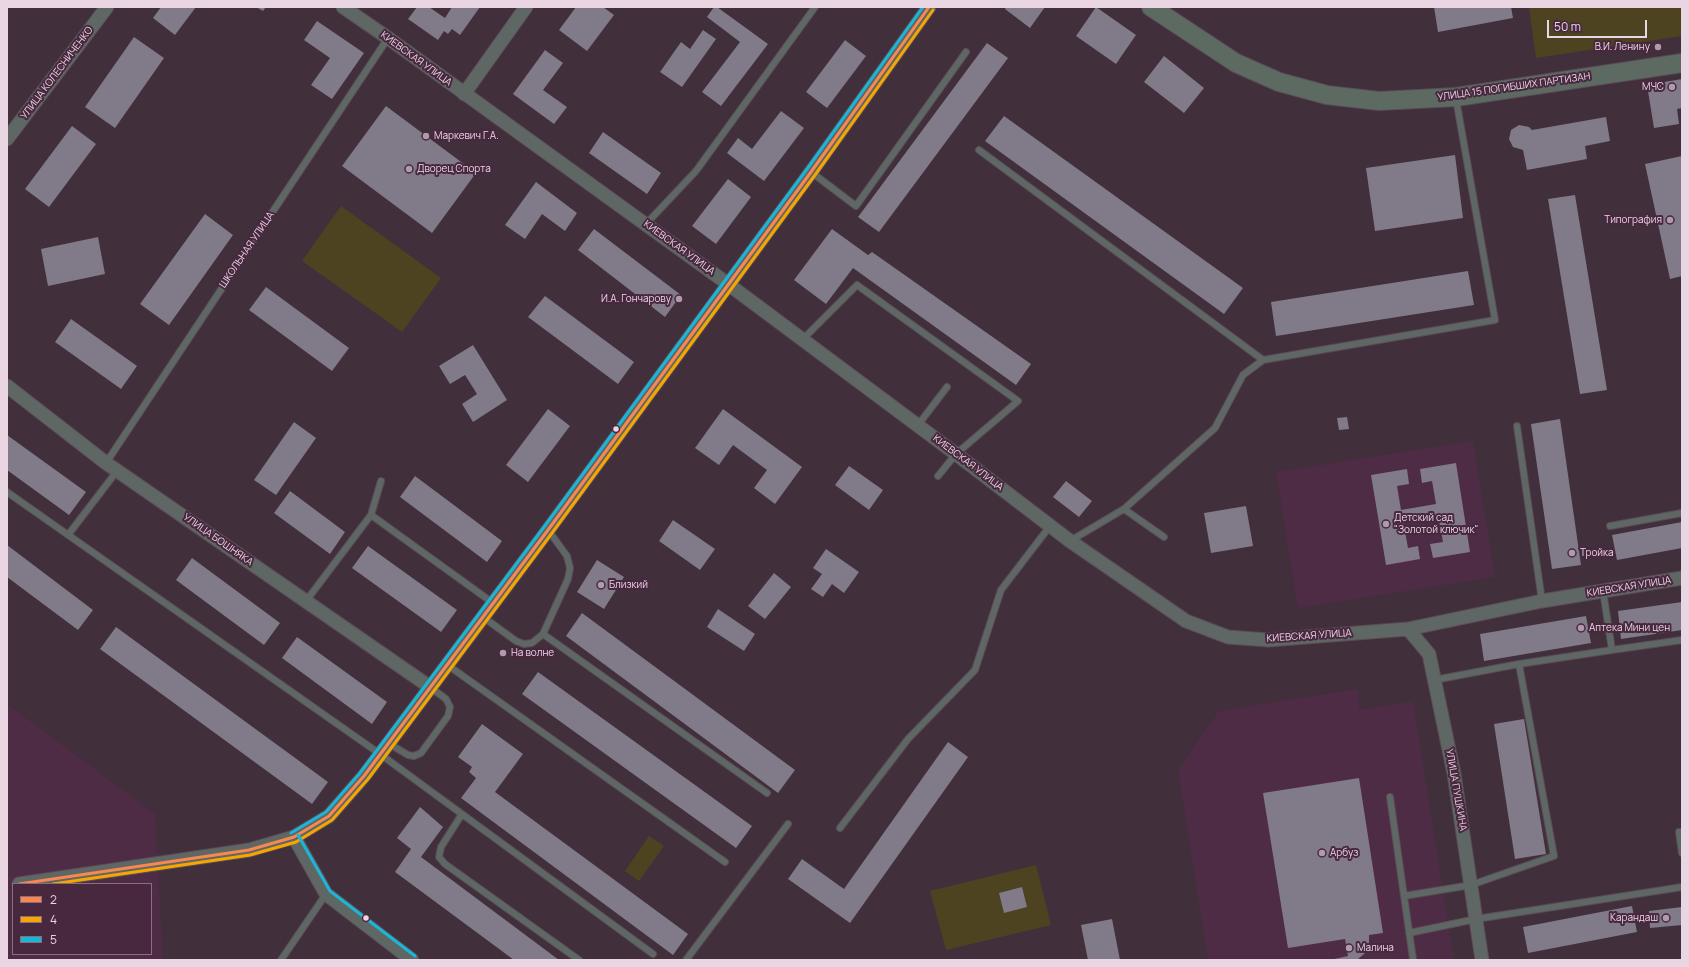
<!DOCTYPE html>
<meta charset="utf-8">
<style>
body{margin:0}
#map{position:relative;width:1689px;height:967px;overflow:hidden;background:#412f3c;font-family:Manrope,sans-serif}
canvas{display:block}
.frame{position:absolute;inset:0;border:8px solid #ead5e3;pointer-events:none}
.legend{position:absolute;left:12px;top:883px;width:140px;height:72px;box-sizing:border-box;background:#48283f;border:1px solid #896d81;margin:0;padding:5px 7px;list-style:none;font-size:12px;color:#ead5e3}
.legend li{display:flex;align-items:center;gap:8px;height:20px}
.legend b{width:20px;border:1px solid #896d81}
.scale{position:absolute;left:1547px;top:20px;width:100px;height:18px;box-sizing:border-box;border:2px solid #ead5e3;border-top:0;padding-left:5px;font-size:12px;line-height:14px;white-space:nowrap;color:#ead5e3;-webkit-text-stroke:3px #48283f;paint-order:stroke}
</style>
<div id="map">
<canvas width="1689" height="967"></canvas>
<div class="frame"></div>
<ul class="legend">
<li><b style="height:5px;background:#f88751"></b>2</li>
<li><b style="height:5px;background:#f7a600"></b>4</li>
<li><b style="height:5px;background:#1ab6d8"></b>5</li>
</ul>
<div class="scale">50 m</div>
</div>
<script>
const context = document.querySelector('canvas').getContext('2d');
context.lineJoin = 'round';
function paint(path, color) { context.fillStyle = color; context.fill(path, 'evenodd'); }
const toPath = rows => new Path2D(rows.map(r => 'M' + r).join(''));
function strokePath(path, color, width, dash) { context.strokeStyle = color; context.lineWidth = width; context.lineCap = dash ? 'butt' : 'round'; context.setLineDash(dash || []); context.stroke(path); }
function write(font, color, halo, rows, align = 'center') {
  context.font = font + ' Manrope,sans-serif'; context.lineWidth = 4; context.setLineDash([]); context.textBaseline = 'middle'; context.strokeStyle = halo; context.fillStyle = color; for (const [text, x, y, turn = 0] of rows) {
    context.save(); context.translate(x, y); context.rotate((+turn || 0) * Math.PI / 180); context.textAlign = isNaN(turn) ? turn : align; if (halo) context.strokeText(text, 0, 0); context.fillText(text, 0, 0); context.restore();
  }
}
const built = toPath([
 [1473,441,1495,577,1298,608,1276,472],
 [1358,689,1359,710,1413,701,1454,960,1208,960,1178,770,1219,711],
 [7,704,155,814,163,960,7,960],
 [13,884,151,884,151,954,13,954]
]);
const green = toPath([
 [1529,7,1682,7,1682,36,1536,58],
 [341,206,441,278,402,332,302,261],
 [649,836,664,846,639,881,625,871],
 [1036,865,1051,925,946,950,930,891]
]);
const building = toPath([
 [161,7,196,7,175,35,153,18],
 [256,7,266,7,263,11],
 [417,7,429,7,445,18,452,7,480,7,460,35,452,29,448,34,444,31,438,40,408,19],
 [576,7,603,7,614,15,587,51,559,30],
 [714,7,717,7,768,44,721,106,702,92,740,42,707,17],
 [1006,7,1045,7,1030,28,1005,9],
 [1096,7,1136,35,1116,64,1076,36],
 [1434,7,1511,7,1513,18,1438,32],
 [317,21,364,53,332,99,311,85,330,58,304,40],
 [703,30,716,39,682,87,660,72,681,42,690,49],
 [134,37,164,58,115,128,85,107],
 [845,40,866,56,827,108,806,92],
 [987,43,1008,58,879,232,858,217],
 [545,50,563,63,543,90,567,107,554,124,513,94],
 [1164,56,1204,88,1184,113,1144,82],
 [1682,79,1682,108,1677,109,1679,124,1654,128,1647,85],
 [386,106,476,173,432,233,342,166],
 [781,111,804,128,764,181,727,153,738,138,752,149],
 [1004,116,1243,288,1224,314,985,141],
 [1606,117,1610,141,1585,146,1587,159,1527,170,1523,150,1513,147,1509,139,1511,130,1519,125,1529,127,1532,130],
 [72,126,96,144,49,207,25,189],
 [603,132,661,173,647,194,589,153],
 [1455,155,1463,218,1375,231,1366,168],
 [1682,156,1682,276,1670,279,1645,164],
 [728,179,751,197,716,244,692,226],
 [536,182,577,213,565,231,542,214,525,239,505,225],
 [1575,195,1607,390,1580,394,1548,199],
 [205,214,233,235,169,325,140,304],
 [594,229,681,295,665,317,578,250],
 [832,229,868,255,872,252,1031,364,1016,385,853,268,826,304,794,280],
 [98,237,105,274,48,286,41,249],
 [1468,271,1474,305,1276,336,1271,302],
 [266,287,349,348,332,371,249,310],
 [545,296,634,362,618,384,528,317],
 [71,319,137,366,121,389,55,342],
 [473,345,507,400,473,422,462,404,477,394,465,375,450,384,439,366],
 [548,409,570,426,528,482,506,465],
 [723,409,802,467,775,504,754,488,767,470,733,445,719,465,695,448],
 [1347,417,1349,429,1339,430,1337,418],
 [1560,419,1581,565,1552,569,1531,424],
 [294,422,316,438,276,495,254,480],
 [7,435,86,492,69,515,7,470],
 [1456,463,1470,552,1433,558,1430,544,1443,542,1438,515,1403,520,1408,548,1418,546,1420,559,1386,565,1371,475,1407,469,1409,484,1397,486,1401,510,1436,504,1432,481,1422,483,1420,469],
 [849,466,883,490,869,510,835,485],
 [415,476,502,541,487,562,400,497],
 [1066,481,1092,501,1079,517,1053,497],
 [290,491,345,532,330,554,274,513],
 [1246,506,1253,546,1211,553,1204,513],
 [673,520,715,549,700,570,659,541],
 [1682,522,1682,548,1617,560,1612,535],
 [7,545,93,610,78,630,7,577],
 [368,546,457,610,441,632,352,568],
 [826,549,859,572,844,593,832,584,823,597,811,589,822,574,813,568],
 [192,558,280,623,264,645,176,580],
 [597,560,624,577,604,609,577,592],
 [774,573,791,587,765,619,748,606],
 [1682,602,1682,630,1621,639,1618,611],
 [718,609,755,634,744,651,707,627],
 [582,613,795,770,778,793,566,636],
 [1586,616,1591,643,1484,661,1480,634],
 [116,627,328,782,312,804,100,649],
 [297,637,387,702,372,724,282,658],
 [538,672,752,826,736,848,522,694],
 [1524,719,1546,854,1515,859,1494,724],
 [482,724,523,754,495,792,688,934,673,955,461,798,476,778,469,772,472,767,458,757],
 [948,742,968,757,850,923,788,879,802,859,844,889],
 [1359,778,1383,933,1369,935,1369,945,1365,953,1357,960,1330,960,1348,956,1345,939,1288,948,1263,793],
 [420,807,443,827,421,857,559,960,514,960,395,872,411,849,397,838],
 [1022,887,1027,907,1004,913,999,893],
 [1632,906,1637,932,1528,953,1523,927],
 [1682,907,1682,925,1650,928,1649,911],
 [1112,919,1120,960,1088,960,1081,925]
]);
const lane = toPath([
 [979,150,1263,360,1495,320,1456,99],
 [811,172,856,206,966,52],
 [646,224,696,171,815,7],
 [802,340,857,285,1018,401,956,454,938,476],
 [918,425,947,387],
 [1517,426,1542,601],
 [106,463,388,38],
 [7,492,380,754,653,954],
 [1124,509,1164,537],
 [371,515,493,603],
 [1610,526,1682,513],
 [68,535,117,471],
 [1070,541,1124,509,1215,428,1243,375,1263,360],
 [306,601,371,515,381,481],
 [483,617,516,641,524,644,532,643,543,634,568,579,570,568,567,556,548,530],
 [543,634,767,793],
 [1612,650,1682,640],
 [446,664,725,862],
 [1519,664,1612,650,1603,591],
 [388,743,408,755,414,756,421,753,448,716,450,707,446,699,430,687],
 [1390,797,1404,896],
 [462,814,441,847,439,857,445,864,579,960],
 [840,828,908,739,975,670,1001,590,1050,526],
 [1682,832,1679,832,1682,853],
 [1409,933,1476,919,1682,887],
 [1413,959,1404,896,1471,885,1554,856,1519,664,1434,680],
 [281,960,326,894],
 [686,960,788,824]
]);
const street = toPath([
 [343,7,388,38,728,284,956,454,1070,541,1186,621,1228,637,1268,640,1408,629,1542,601,1682,578],
 [464,94,526,7],
 [7,139,107,7],
 [7,386,106,463,430,687],
 [1408,629,1429,654,1454,774,1482,960],
 [294,837,326,894,412,960],
 [19,884,249,850,294,837,329,816,364,776,548,530,811,172,929,7]
]);
const secondary = toPath([
 [1151,7,1236,63,1279,82,1327,95,1379,101,1456,97,1682,63]
]);
const bus1 = toPath([
 [19,884,249,850,294,837,329,816,364,776,548,530,811,172,929,7]
]);
const bus2 = toPath([
 [53,884,250,855,296,842,332,820,368,779,552,533,815,175,933,10]
]);
const bus3 = toPath([
 [291,833,326,812,360,773,544,527,807,169,923,7],
 [298,835,330,891,415,956]
]);
const markers = [
 [1658,47,4,"#af9ba9"],
 [1672,87,4,"#af9ba9"],
 [426,136,4,"#af9ba9"],
 [409,169,4,"#af9ba9"],
 [1670,220,4,"#af9ba9"],
 [679,299,4,"#af9ba9"],
 [616,429,3.5,"#ead5e3"],
 [1386,524,4,"#af9ba9"],
 [1572,553,4,"#af9ba9"],
 [601,585,4,"#af9ba9"],
 [1581,628,4,"#af9ba9"],
 [503,653,4,"#af9ba9"],
 [1322,853,4,"#af9ba9"],
 [366,918,3.5,"#ead5e3"],
 [1666,918,4,"#af9ba9"],
 [1349,948,4,"#af9ba9"]
];
const poiNames = [
 ["В.И. Ленину",1650,47,"right"],
 ["МЧС",1664,87,"right"],
 ["Маркевич Г.А.",434,136],
 ["Дворец Спорта",417,169],
 ["Типография",1662,220,"right"],
 ["И.А. Гончарову",671,299,"right"],
 ["Детский сад",1394,518],
 ["\"Золотой ключик\"",1394,530],
 ["Тройка",1580,553],
 ["Близкий",609,585],
 ["Aптека Mини цен",1589,628],
 ["На волне",511,653],
 ["Арбуз",1330,853],
 ["Карандаш",1658,918,"right"],
 ["Малина",1357,948]
];
const streetNames = [
 ["КИЕВСКАЯ УЛИЦА",416,59,36],
 ["УЛИЦА КОЛЕСНИЧЕНКО",57,73,-53],
 ["УЛИЦА 15 ПОГИБШИХ ПАРТИЗАН",1514,87,-8],
 ["КИЕВСКАЯ УЛИЦА",679,248,36],
 ["ШКОЛЬНАЯ УЛИЦА",247,250,-56],
 ["КИЕВСКАЯ УЛИЦА",968,463,37],
 ["УЛИЦА БОШНЯКА",218,540,35],
 ["КИЕВСКАЯ УЛИЦА",1629,587,-9],
 ["КИЕВСКАЯ УЛИЦА",1309,636,-4],
 ["УЛИЦА ПУШКИНА",1456,790,80]
];
paint(built, '#4f2c46');
paint(green, '#4d4320');
paint(building, '#817a88');
strokePath(lane, '#5a4b56', 8);
strokePath(street, '#5a4b56', 15);
strokePath(secondary, '#5a4b56', 20);
strokePath(lane, '#5f6764', 6);
strokePath(street, '#5f6764', 13);
strokePath(secondary, '#5c6a62', 18);
strokePath(bus1, '#f88751', 3);
strokePath(bus2, '#f7a600', 3);
strokePath(bus3, '#1ab6d8', 3);
for (const [x, y, r, color] of markers) { const dot = new Path2D(); dot.arc(x, y, r, 0, 2 * Math.PI); context.fillStyle = color; context.fill(dot); strokePath(dot, '#48283f', 1.5); }
write('10px', '#ead5e3', '#48283f', poiNames, 'left');
write('10px', '#ead5e3', '#48283f', streetNames);
</script>
